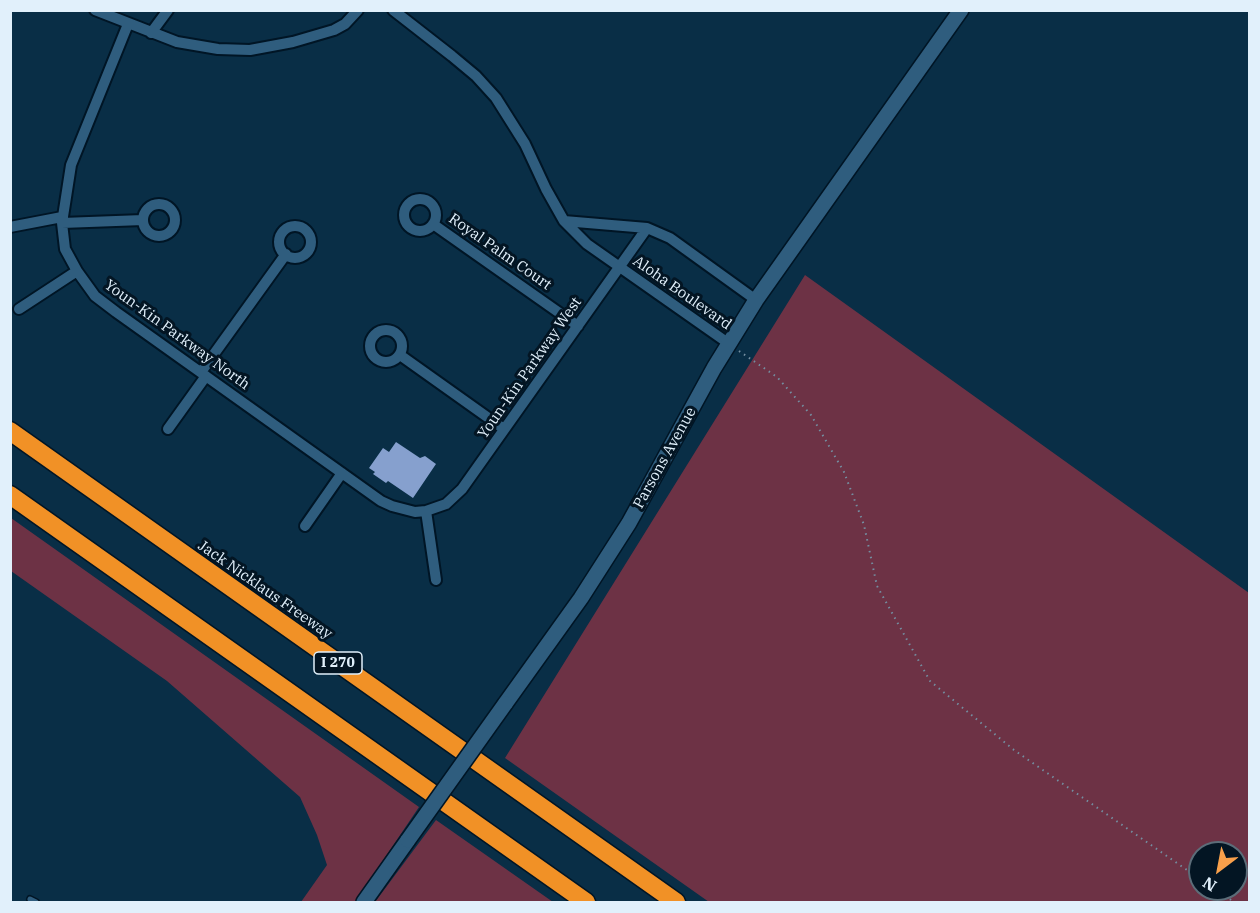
<!DOCTYPE html>
<style>
body{margin:0}
#map{position:relative;width:1260px;height:913px;overflow:hidden;background:#092e46;font-family:"IBM Plex Serif",serif}
canvas{display:block}
.frame{position:absolute;inset:0;border:12px solid #e1f0fb;pointer-events:none}
.north{position:absolute;left:1188px;top:841px;width:60px;height:60px;box-sizing:border-box;background:#031523;border:2px solid #5c6d79;border-radius:50%;rotate:212deg;font-size:16px;font-weight:700;line-height:24px;text-align:center;color:#e1f0fb}
.north::after{content:'';display:block;margin:auto;width:21px;height:27px;background:#f8a04b;clip-path:polygon(50% 0,100% 100%,50% 72%,0 100%)}
</style>
<div id="map">
<canvas width="1260" height="913"></canvas>
<div class="frame"></div>
<div class="north">N</div>
</div>
<script>
const context = document.querySelector('canvas').getContext('2d');
context.lineJoin = 'round';
function paint(path, color) { context.fillStyle = color; context.fill(path, 'evenodd'); }
const toPath = rows => new Path2D(rows.map(r => 'M' + r).join(''));
function strokePath(path, color, width, dash) { context.strokeStyle = color; context.lineWidth = width; context.lineCap = dash ? 'butt' : 'round'; context.setLineDash(dash || []); context.stroke(path); }
function write(font, color, halo, rows, align = 'center') {
  context.font = font + ' "IBM Plex Serif",serif'; context.lineWidth = 6; context.setLineDash([]); context.textBaseline = 'middle'; context.strokeStyle = halo; context.fillStyle = color; for (const [text, x, y, turn = 0] of rows) {
    context.save(); context.translate(x, y); context.rotate((+turn || 0) * Math.PI / 180); context.textAlign = isNaN(turn) ? turn : align; if (halo) context.strokeText(text, 0, 0); context.fillText(text, 0, 0); context.restore();
  }
}
const green = toPath([
 [805,275,1249,593,1249,902,709,902,505,758],
 [1200,853,1236,853,1236,889,1200,889],
 [11,518,419,807,355,902,301,902,327,865,317,835,300,797,167,681,11,571],
 [436,820,553,902,375,902]
]);
const building = toPath([
 [396,442,420,458,425,456,436,464,413,498,388,481,386,483,373,474,375,472,369,468,383,448,389,452]
]);
const path = toPath([
 [739,351,777,377,811,415,844,472,864,525,877,586,930,681,1014,750,1200,879],
 [1215,889,1234,902]
]);
const lane = toPath([
 [30,899,36,902]
]);
const street = toPath([
 [95,10,177,42,218,49,250,50,293,42,334,30,345,24,358,10],
 [393,10,452,56,476,76,496,98,525,144,546,189,564,221,587,244,728,343],
 [128,24,71,165,62,223,65,249,77,271,95,296,116,312,381,501,392,506,415,512,426,511,446,504,462,489,647,228],
 [151,33,168,10],
 '404 215a16 16 0 1 1 32 0a16 16 0 1 1-32 0Z',
 '143 220a16 16 0 1 1 32 0a16 16 0 1 1-32 0Z',
 [564,221,647,228,670,238,756,300],
 [62,223,143,220],
 [433,224,578,326],
 '279 242a16 16 0 1 1 32 0a16 16 0 1 1-32 0Z',
 [10,227,62,217],
 [19,309,77,271],
 '370 346a16 16 0 1 1 32 0a16 16 0 1 1-32 0Z',
 [400,355,504,429],
 [201,372,286,254],
 [168,429,206,376],
 [426,511,436,580],
 [305,526,342,473]
]);
const secondary = toPath([
 [505,704,581,598,629,523,714,368,756,300,961,10],
 [364,902,408,840]
]);
const highway = toPath([
 [10,431,676,902],
 [10,495,586,902]
]);
const secondaryBridge = toPath([
 [408,840,505,704]
]);
const shields = [
 [338,663,48]
];
const shieldNames = [
 ["I 270",338,663]
];
const streetNames = [
 ["Royal Palm Court",500,252,35],
 ["Aloha Boulevard",682,293,35],
 ["Youn-Kin Parkway North",177,335,36],
 ["Youn-Kin Parkway West",530,368,-55],
 ["Parsons Avenue",665,458,-61],
 ["Jack Nicklaus Freeway",265,590,35]
];
paint(green, '#6d3245');
paint(building, '#86a0ce');
strokePath(lane, '#001525', 8);
strokePath(street, '#001525', 14);
strokePath(secondary, '#001525', 18);
strokePath(highway, '#001525', 21);
strokePath(path, '#748ea0', 2, [1.5, 4.5]);
strokePath(lane, '#2f5d7e', 5);
strokePath(street, '#2f5d7e', 10);
strokePath(secondary, '#2f5d7e', 15);
strokePath(highway, '#f19126', 18);
strokePath(secondaryBridge, '#001525', 18, []);
strokePath(secondaryBridge, '#2f5d7e', 15);
for (const [x, y, w] of shields) { const box = new Path2D(); box.roundRect(x - w / 2, y - 11, w, 22, 4.5); context.fillStyle = '#031523'; context.fill(box); strokePath(box, '#e1f0fb', 1.5); }
write('bold 14px', '#e1f0fb', null, shieldNames);
write('15px', '#e1f0fb', '#031523', streetNames);
</script>
